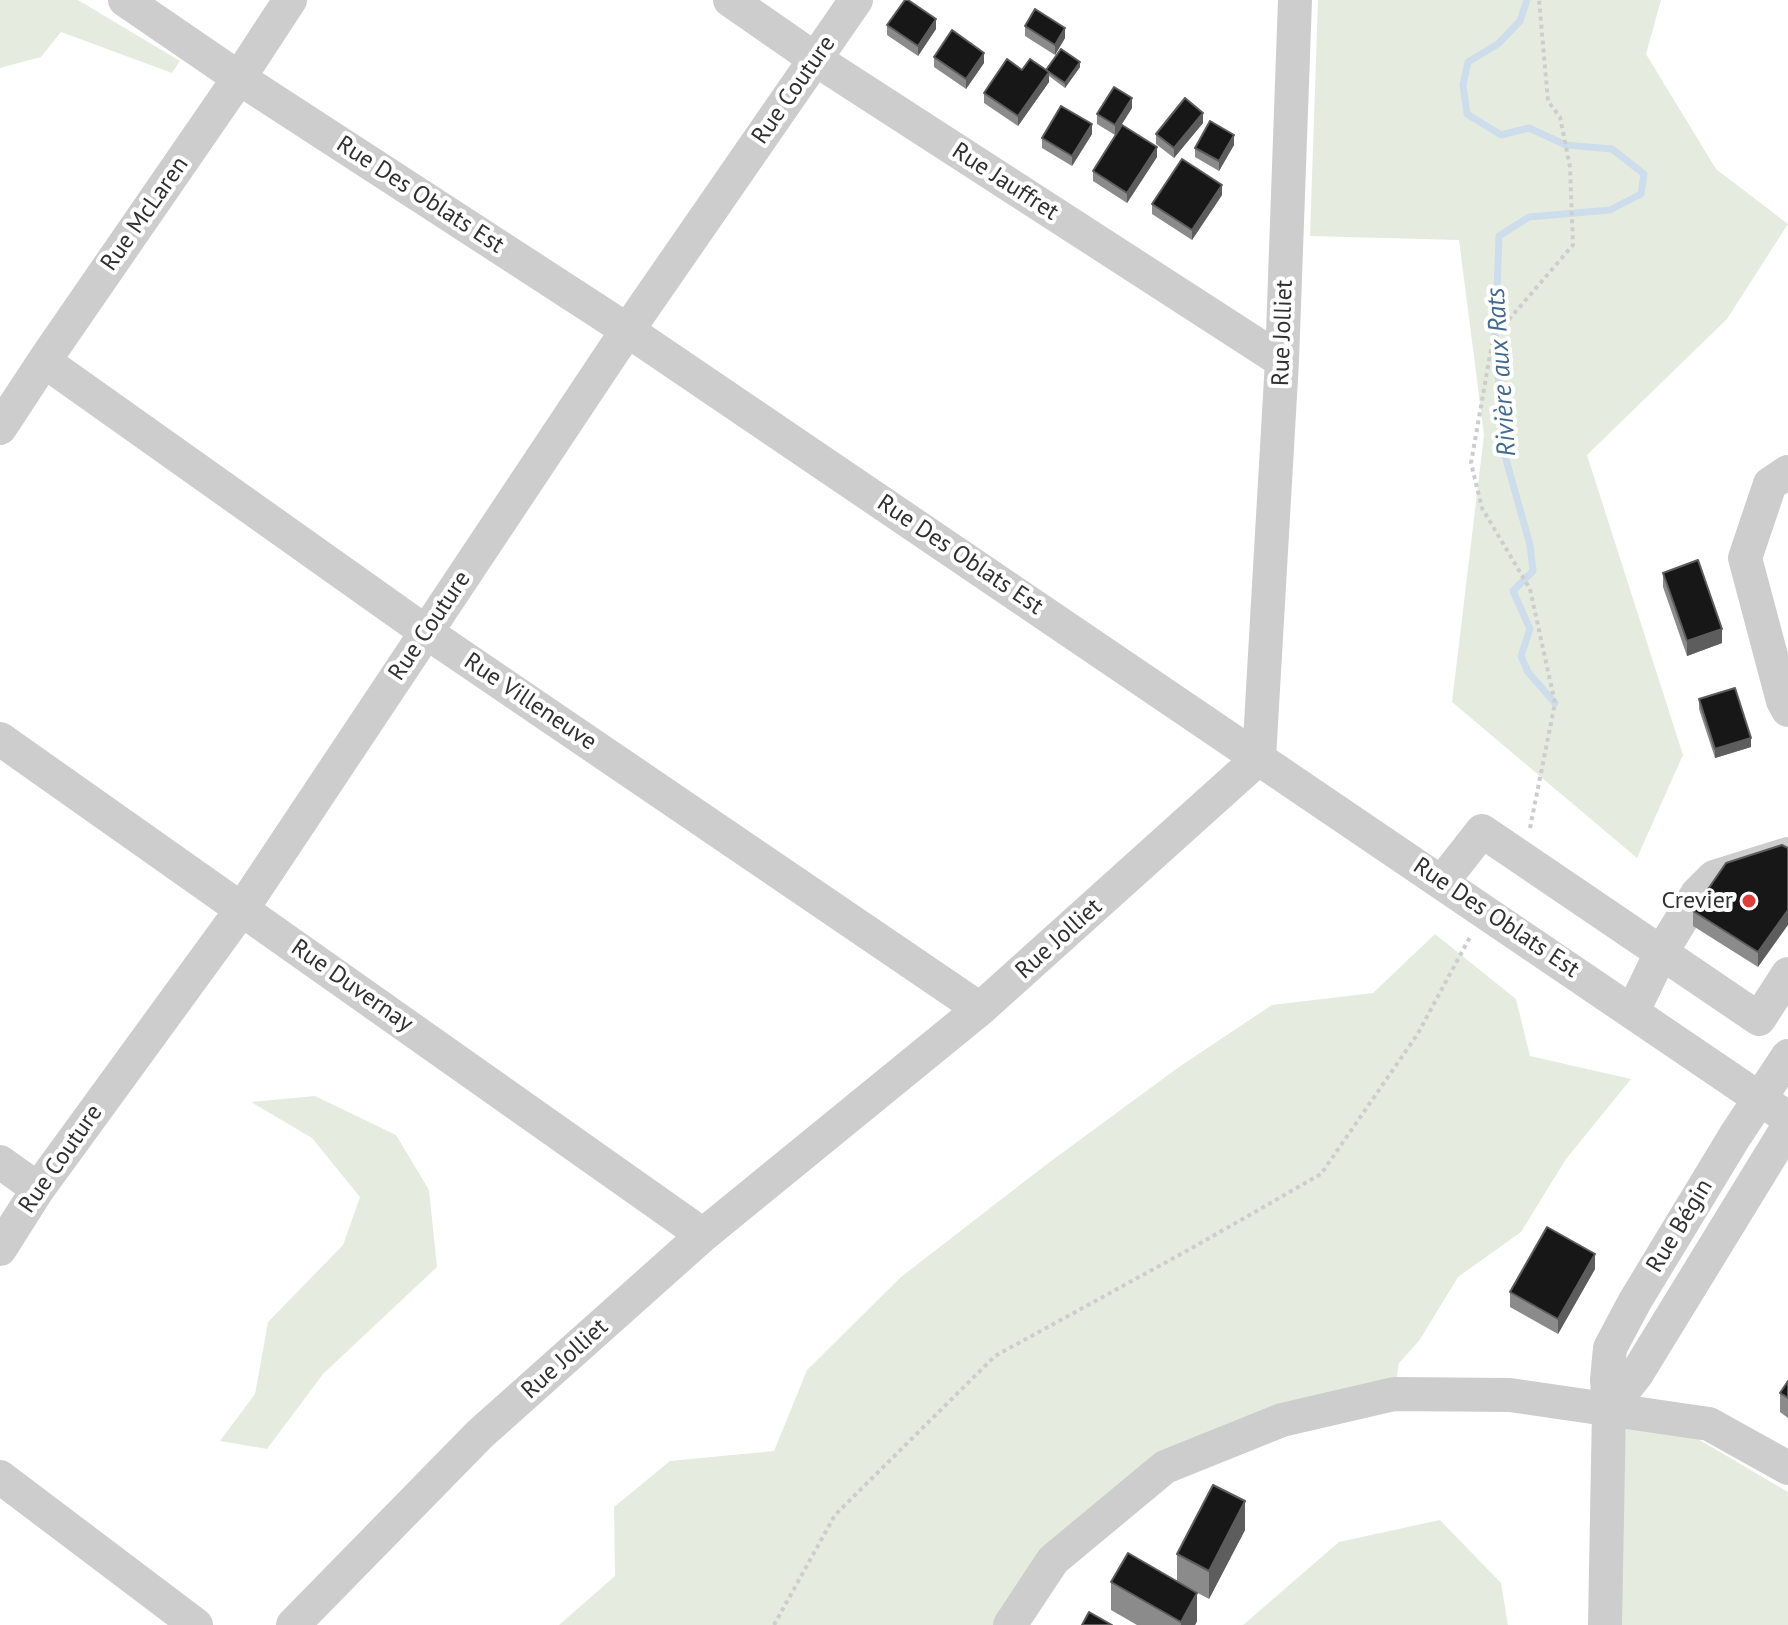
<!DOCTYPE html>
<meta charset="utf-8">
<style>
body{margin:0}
canvas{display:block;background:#fff}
</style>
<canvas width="1788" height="1625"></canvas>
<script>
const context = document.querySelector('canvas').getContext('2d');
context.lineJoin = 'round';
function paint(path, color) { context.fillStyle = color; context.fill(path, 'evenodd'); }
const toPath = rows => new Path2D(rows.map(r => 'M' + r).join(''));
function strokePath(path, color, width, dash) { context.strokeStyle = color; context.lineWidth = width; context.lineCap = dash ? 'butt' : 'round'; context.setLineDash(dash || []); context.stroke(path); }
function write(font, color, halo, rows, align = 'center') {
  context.font = font + ' "PT Sans",sans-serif'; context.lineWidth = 8; context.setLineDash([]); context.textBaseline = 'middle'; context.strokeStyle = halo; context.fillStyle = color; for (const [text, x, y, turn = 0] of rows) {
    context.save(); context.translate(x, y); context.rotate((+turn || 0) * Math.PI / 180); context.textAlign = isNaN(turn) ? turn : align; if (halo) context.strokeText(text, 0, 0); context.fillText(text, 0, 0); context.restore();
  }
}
const green = toPath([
 [0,0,78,0,180,61,172,73,61,32,41,57,0,68],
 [1318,0,1661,0,1646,54,1716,169,1788,224,1727,319,1587,455,1683,755,1637,858,1452,702,1484,435,1459,240,1310,236],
 [1435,934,1516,999,1530,1056,1631,1079,1566,1159,1521,1232,1458,1277,1419,1341,1399,1363,1394,1394,1165,1467,1010,1625,559,1625,615,1576,614,1507,670,1461,774,1451,807,1370,901,1277,1047,1164,1179,1067,1272,1005,1373,993],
 [315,1096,396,1135,429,1190,437,1267,323,1374,267,1449,220,1441,255,1394,268,1322,343,1245,360,1197,312,1138,251,1102],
 [1609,1409,1691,1435,1788,1492,1788,1625,1608,1625],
 [1440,1520,1501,1583,1508,1625,1243,1625,1339,1542]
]);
const stream = toPath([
 [1527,0,1520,21,1498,44,1468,62,1463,85,1467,114,1501,135,1529,128,1566,145,1612,149,1644,174,1641,194,1610,210,1529,217,1499,236,1497,291,1493,312,1505,456,1530,545,1533,571,1513,591,1530,629,1521,656,1528,672,1555,703]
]);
const path = toPath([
 [1530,828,1555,703,1530,589,1482,508,1471,463,1493,338,1573,245,1570,167,1560,117,1548,101,1539,0],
 [774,1625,835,1515,995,1356,1192,1248,1321,1174,1417,1035,1470,937]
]);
const minor = toPath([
 [125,0,239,78,627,330,1788,1118],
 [730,0,815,59,1282,361],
 [44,361,426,632,980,1009],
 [0,428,44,361,239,78,290,0],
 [1788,472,1770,484,1745,558,1783,701,1788,710],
 [0,739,703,1235],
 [1442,882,1482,831,1759,1019,1788,974],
 [1633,1011,1661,953,1697,894,1714,877,1788,854],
 [0,1162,38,1189],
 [0,1249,38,1189,242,909,614,350,856,0],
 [1609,1409,1636,1375,1788,1127],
 [0,1477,196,1625],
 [293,1625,480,1434,703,1235,980,1009,1259,758,1282,361,1295,0],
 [1010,1625,1053,1560,1165,1467,1282,1420,1394,1394,1510,1395,1709,1424,1788,1468],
 [1605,1625,1609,1409,1607,1380,1610,1348,1635,1301,1735,1136,1788,1056]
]);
const wall = toPath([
 [887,25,936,29,918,56,887,35],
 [1025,26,1065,38,1055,55,1025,36],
 [934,57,984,63,966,89,934,67],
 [1080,67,1065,88,1049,76,1049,82,1018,126,984,103,984,93,1022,70,1046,70],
 [1132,108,1115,135,1097,124,1097,114],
 [1203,123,1174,158,1156,144,1156,134],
 [1092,134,1072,166,1042,148,1042,138],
 [1234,145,1219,171,1195,157,1195,148],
 [1157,157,1127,203,1093,181,1093,171],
 [1222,195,1192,240,1152,214,1152,204],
 [1663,573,1722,643,1687,656,1663,587],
 [1699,699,1751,747,1715,758,1699,709],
 [1782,845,1758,967,1693,926,1693,911],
 [1595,1269,1558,1334,1510,1307,1510,1292],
 [1788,1381,1788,1418,1780,1412,1780,1393],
 [1245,1530,1209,1599,1194,1591,1197,1621,1195,1625,1137,1625,1111,1610,1111,1582,1177,1581,1177,1554]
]);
const shadedWall = toPath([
 [936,19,936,29,918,56,918,46],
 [1065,28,1065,38,1055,55,1055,45],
 [984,53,984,63,966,89,966,79],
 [1080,62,1080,67,1065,88,1065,83],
 [1049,72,1049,82,1018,126,1018,116],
 [1132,98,1132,108,1115,135,1115,125],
 [1203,113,1203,123,1174,158,1174,148],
 [1092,124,1092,134,1072,166,1072,156],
 [1234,135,1234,145,1219,171,1219,161],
 [1157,147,1157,157,1127,203,1127,193],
 [1222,185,1222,195,1192,240,1192,230],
 [1722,629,1722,643,1687,656,1687,641],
 [1751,738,1751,747,1715,758,1715,749],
 [1788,910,1788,925,1758,967,1758,952],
 [1595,1254,1595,1269,1558,1334,1558,1319],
 [1245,1501,1245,1530,1209,1599,1209,1571],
 [1197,1593,1197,1621,1195,1625,1181,1625,1181,1622]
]);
const building = toPath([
 [905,0,908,0,936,19,918,46,887,25,905,0],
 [1035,9,1065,28,1055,45,1025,26,1035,9],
 [952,30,984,53,966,79,934,57,952,30],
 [1061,49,1080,62,1065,83,1046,70,1061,49],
 [1007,59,1022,70,1030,59,1049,72,1018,116,984,93,1007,59],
 [1114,87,1132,98,1115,125,1097,114,1114,87],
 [1185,98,1203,113,1174,148,1156,134,1185,98],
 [1061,106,1092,124,1072,156,1042,138,1061,106],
 [1210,121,1234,135,1219,161,1195,148,1210,121],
 [1122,125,1157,147,1127,193,1093,171,1122,125],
 [1182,159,1222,185,1192,230,1152,204,1182,159],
 [1698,560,1722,629,1687,641,1663,573,1698,560],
 [1735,688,1751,738,1715,749,1699,699,1735,688],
 [1782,845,1788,848,1788,910,1758,952,1693,911,1726,863,1782,845],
 [1547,1227,1595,1254,1558,1319,1510,1292,1547,1227],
 [1788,1381,1788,1398,1780,1393,1788,1381],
 [1213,1485,1245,1501,1209,1571,1177,1554,1213,1485],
 [1128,1553,1197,1593,1181,1622,1111,1582,1128,1553],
 [1089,1612,1112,1625,1082,1625,1089,1612]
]);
const markers = [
 [1749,901,8,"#dd3d3d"]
];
const streetNames = [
 ["Rue Couture",794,90,-55],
 ["Rue Jauffret",1005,182,33],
 ["Rue Des Oblats Est",420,195,33],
 ["Rue McLaren",145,214,-55],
 ["Rue Jolliet",1283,333,-88],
 ["Rue Des Oblats Est",960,555,34],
 ["Rue Couture",430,626,-56],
 ["Rue Villeneuve",530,702,34],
 ["Rue Des Oblats Est",1496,918,34],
 ["Rue Jolliet",1059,939,-42],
 ["Rue Duvernay",352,986,35],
 ["Rue Couture",61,1159,-55],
 ["Rue Bégin",1680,1226,-59],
 ["Rue Jolliet",565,1359,-42]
];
const poiNames = [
 ["Crevier",1733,901]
];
const waterNames = [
 ["Rivière aux Rats",1502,372,-94]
];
paint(green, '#e5ecdf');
strokePath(stream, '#cdddeb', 7);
strokePath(path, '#cdcdcd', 4, [4, 4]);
strokePath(minor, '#cdcdcd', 34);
paint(wall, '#8b8b8b');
paint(shadedWall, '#5d5d5d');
paint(building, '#171717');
strokePath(building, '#5d5d5d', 2);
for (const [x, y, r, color] of markers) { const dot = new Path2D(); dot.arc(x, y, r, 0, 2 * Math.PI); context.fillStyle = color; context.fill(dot); strokePath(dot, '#fff', 3); }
write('24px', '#303030', '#fff', streetNames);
write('24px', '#303030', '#fff', poiNames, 'right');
write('italic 26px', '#426b8f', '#fff', waterNames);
</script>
